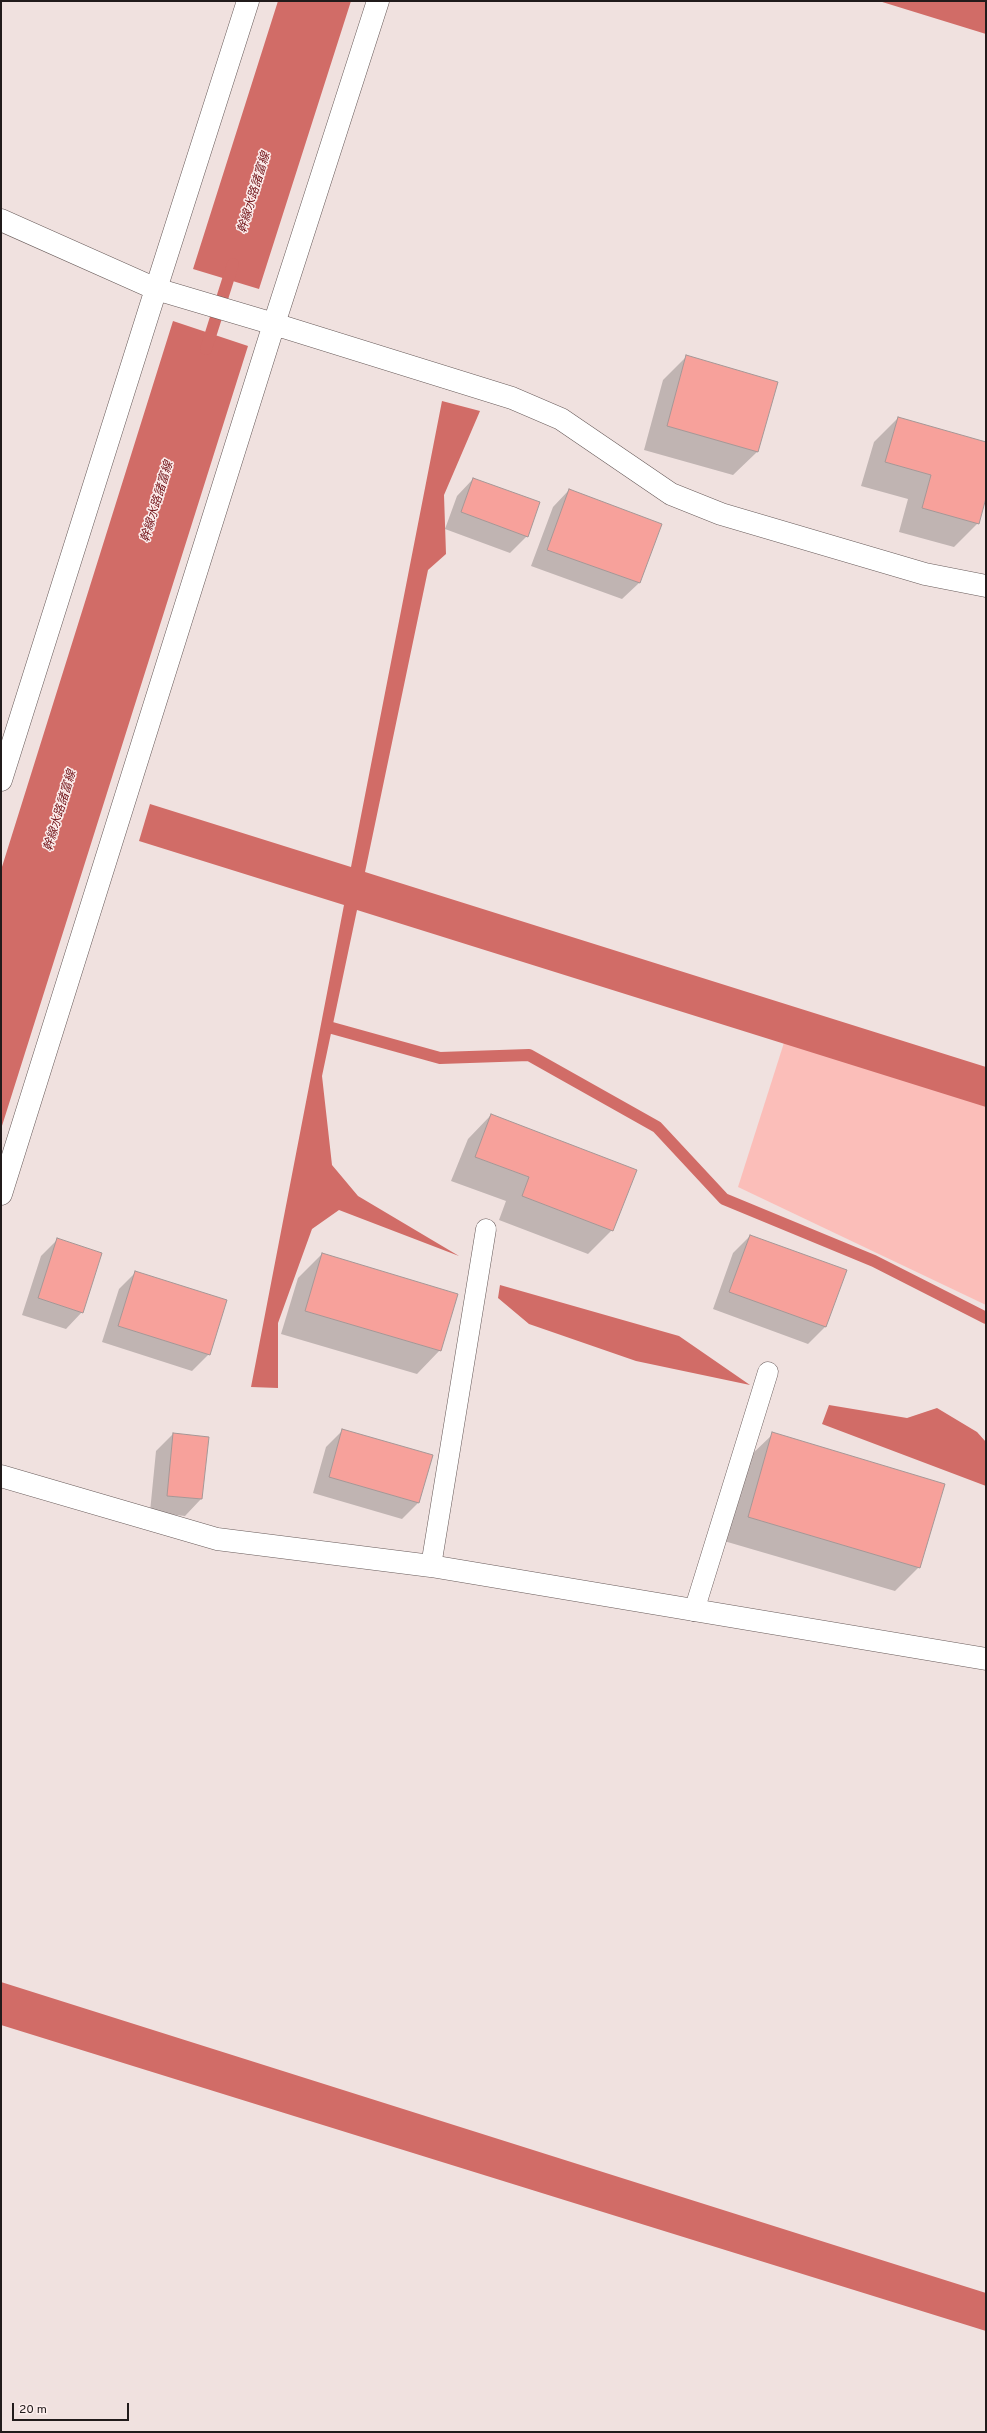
<!DOCTYPE html>
<meta charset="utf-8">
<style>
body{margin:0}
#map{position:relative;width:987px;height:2433px;overflow:hidden;background:#f0e1df;font-family:Overpass,sans-serif}
canvas{display:block}
.frame{position:absolute;inset:0;border:2px solid #211b1b;pointer-events:none}
.scale{position:absolute;left:12px;top:2403px;width:117px;height:18px;box-sizing:border-box;border:2px solid #211b1b;border-top:0;padding-left:5px;font-size:12px;line-height:14px;white-space:nowrap;color:#211b1b;-webkit-text-stroke:3px #fdeeed;paint-order:stroke}
</style>
<div id="map">
<canvas width="987" height="2433"></canvas>
<div class="frame"></div>
<div class="scale">20 m</div>
</div>
<script>
const context = document.querySelector('canvas').getContext('2d');
context.lineJoin = 'round';
function paint(path, color) { context.fillStyle = color; context.fill(path, 'evenodd'); }
const toPath = rows => new Path2D(rows.map(r => 'M' + r).join(''));
function strokePath(path, color, width, dash) { context.strokeStyle = color; context.lineWidth = width; context.lineCap = dash ? 'butt' : 'round'; context.setLineDash(dash || []); context.stroke(path); }
function write(font, color, halo, rows, align = 'center') {
  context.font = font + ' Overpass,"Noto Sans JP",sans-serif'; context.lineWidth = 3; context.setLineDash([]); context.textBaseline = 'middle'; context.strokeStyle = halo; context.fillStyle = color; for (const [text, x, y, turn = 0] of rows) {
    context.save(); context.translate(x, y); context.rotate((+turn || 0) * Math.PI / 180); context.textAlign = isNaN(turn) ? turn : align; if (halo) context.strokeText(text, 0, 0); context.fillText(text, 0, 0); context.restore();
  }
}
const green = toPath([
 [789,1027,986,1089,986,1305,738,1187]
]);
const water = toPath([
 [278,1,351,1,259,289,193,269],
 [879,1,986,1,986,34],
 [173,321,248,346,1,1129,1,870],
 [442,401,480,411,444,495,446,554,428,570,365,872,986,1067,986,1107,357,910,322,1076,332,1165,358,1196,459,1256,339,1210,312,1229,278,1323,278,1388,251,1387,344,905,139,841,150,804,351,867],
 [500,1285,679,1336,750,1385,636,1361,529,1324,498,1298],
 [829,1405,907,1418,937,1408,977,1432,986,1442,986,1486,822,1424],
 [1,1982,986,2293,986,2331,1,2025]
]);
const shadow = toPath([
 [687,356,757,452,733,475,644,450,663,380],
 [898,418,986,443,986,494,978,523,954,547,899,532,908,499,861,486,874,442],
 [473,479,527,536,510,553,445,529,457,496],
 [569,490,660,524,639,583,622,599,531,566,553,507],
 [491,1115,612,1230,588,1254,499,1220,506,1201,451,1181,468,1139],
 [750,1236,846,1271,825,1327,808,1344,713,1309,733,1253],
 [57,1240,82,1312,66,1329,22,1315,41,1256],
 [322,1254,440,1350,417,1374,281,1334,298,1278],
 [136,1272,209,1354,192,1371,102,1342,119,1289],
 [343,1430,418,1503,402,1519,313,1493,326,1447],
 [173,1434,208,1438,201,1499,185,1516,150,1512,156,1451],
 [773,1434,919,1567,895,1591,724,1541,749,1457]
]);
const stream = toPath([
 [206,349,233,264],
 [332,1028,440,1058,529,1055,657,1127,724,1199,874,1261,986,1318]
]);
const building = toPath([
 [686,355,778,382,758,452,667,426,686,355],
 [898,417,986,442,986,498,979,524,922,508,931,475,885,462,898,417],
 [473,478,540,502,528,537,461,512,473,478],
 [569,489,662,524,640,583,547,550,569,489],
 [491,1114,637,1170,613,1231,522,1196,529,1177,475,1157,491,1114],
 [750,1235,847,1270,826,1327,729,1292,750,1235],
 [57,1238,102,1253,83,1313,38,1298,57,1238],
 [322,1253,458,1294,441,1351,305,1311,322,1253],
 [135,1271,227,1300,210,1355,118,1326,135,1271],
 [342,1429,433,1455,419,1503,329,1477,342,1429],
 [772,1432,945,1484,920,1568,748,1517,772,1432],
 [173,1433,209,1437,202,1499,167,1496,173,1433]
]);
const lane = toPath([
 [431,1566,486,1229],
 [694,1611,768,1372]
]);
const street = toPath([
 [378,1,274,324,512,398,561,419,671,494,721,514,925,574,986,586],
 [1,220,156,289,1,780],
 [1,1194,274,324,156,289,248,1],
 [1,1476,217,1539,431,1566,986,1659]
]);
const waterNames = [
 ["幹線水路諸富線",255,193,-73],
 ["幹線水路諸富線",158,502,-73],
 ["幹線水路諸富線",61,811,-73]
];
paint(green, '#fbbeb9');
paint(water, '#d16c67');
paint(shadow, '#0003');
strokePath(stream, '#d16c67', 12);
paint(building, '#f7a19b');
strokePath(building, '#a59796', 1);
strokePath(lane, '#685b5a', 21);
strokePath(street, '#685b5a', 23);
strokePath(lane, '#fff', 20);
strokePath(street, '#fff', 22);
write('italic 12px', '#73151a', '#fdeeed', waterNames);
</script>
